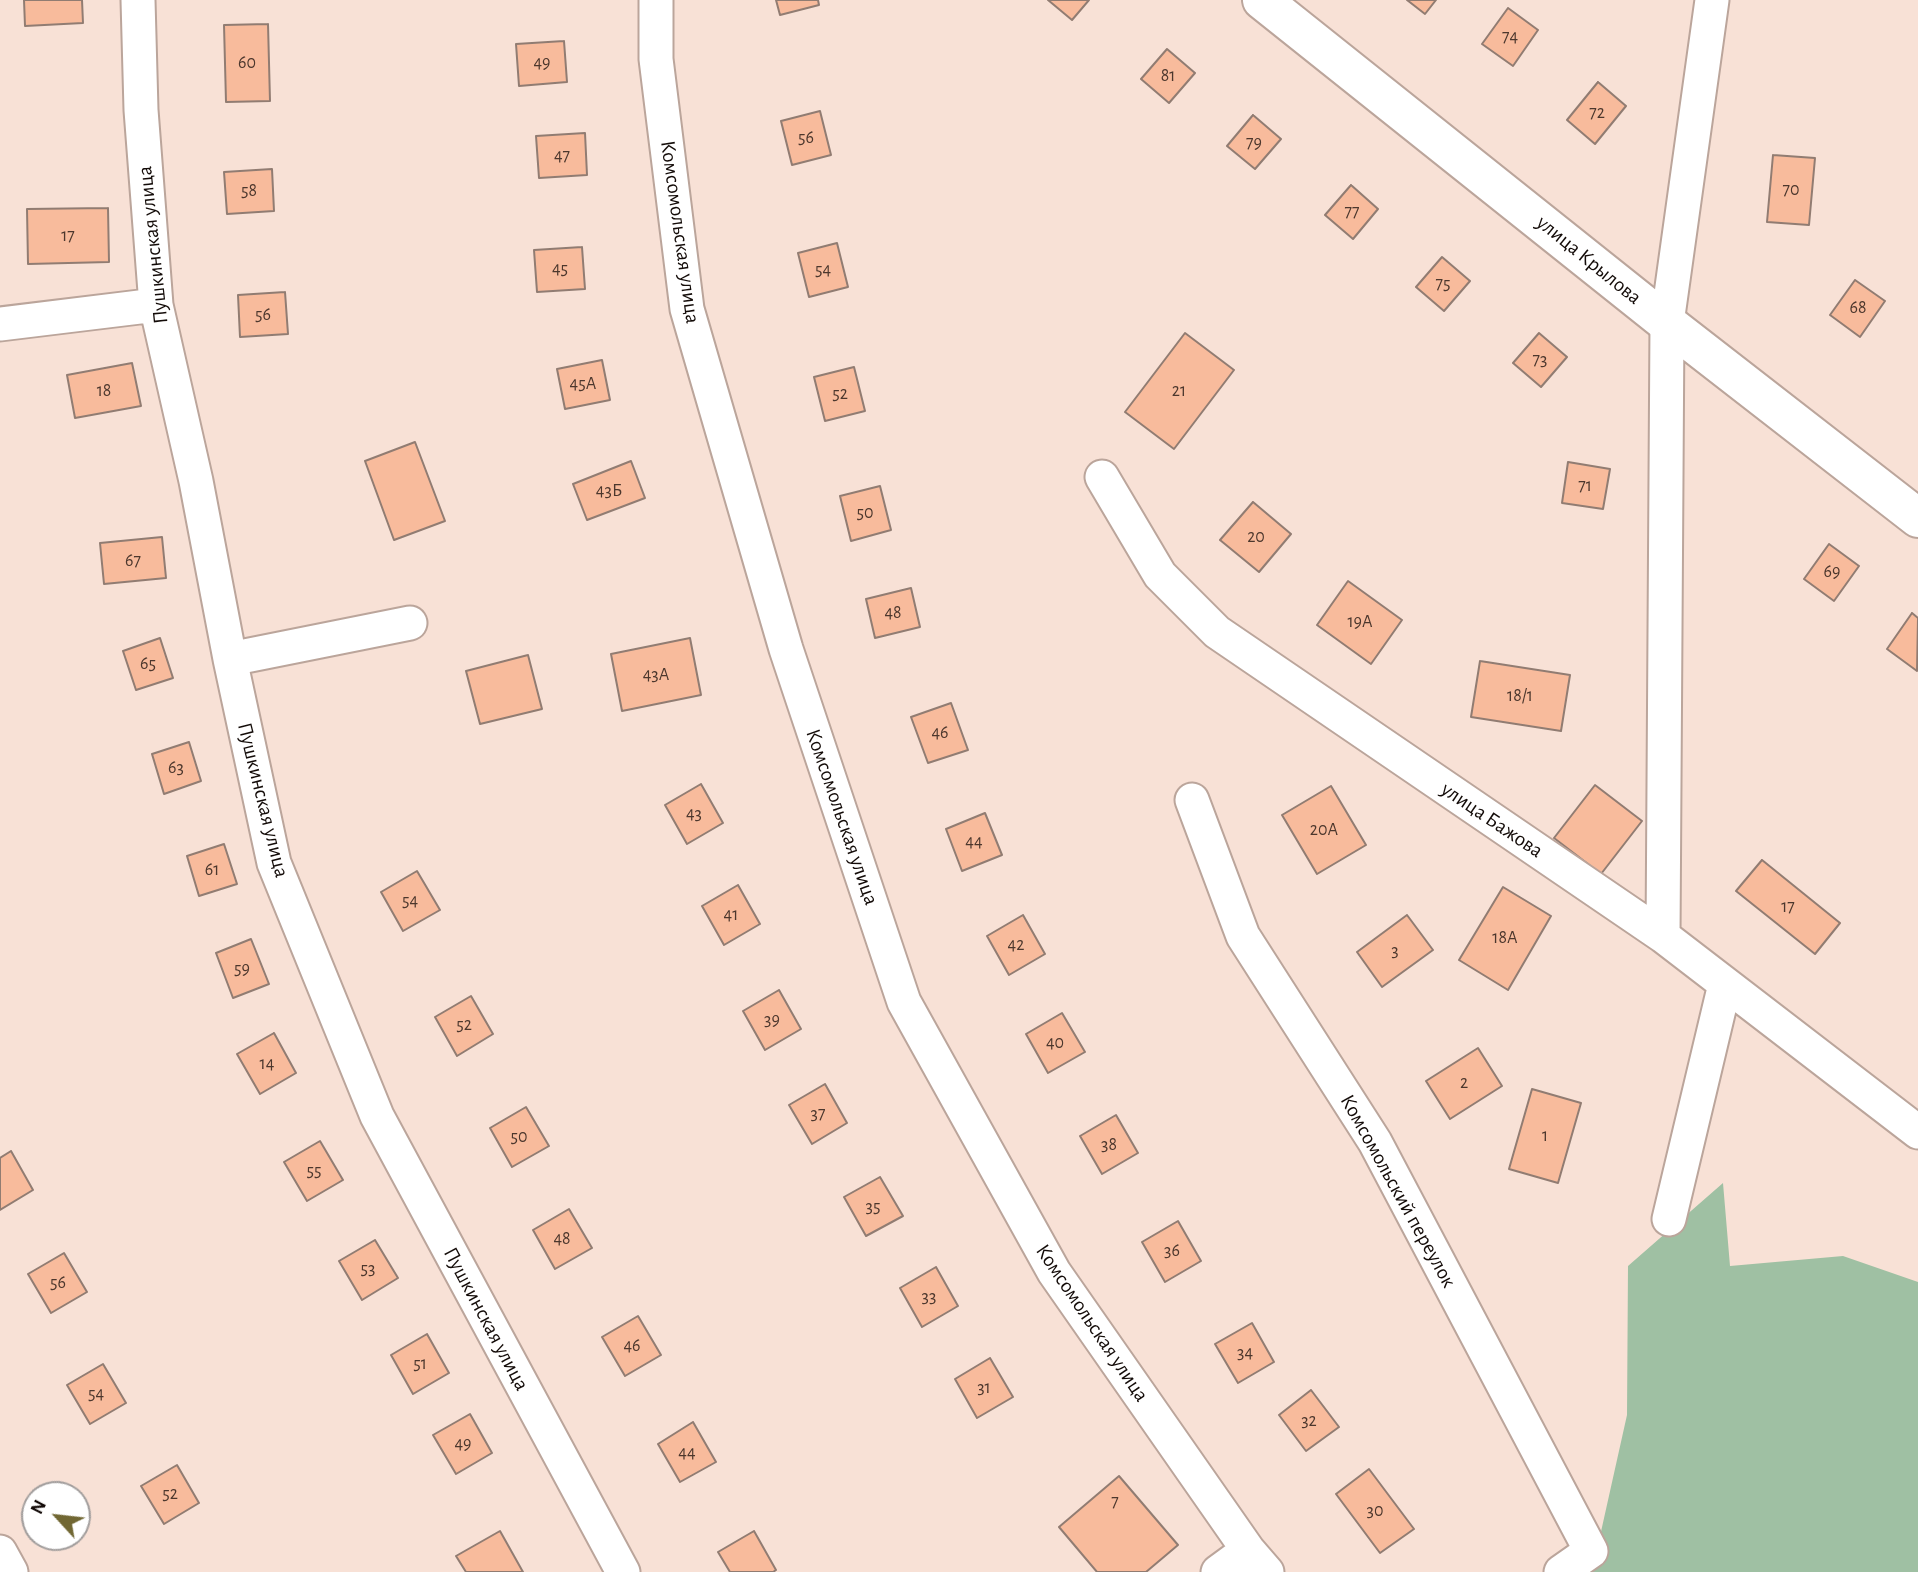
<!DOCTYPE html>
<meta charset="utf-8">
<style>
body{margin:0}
#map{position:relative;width:1918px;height:1572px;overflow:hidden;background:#f8e1d6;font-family:"Alegreya Sans",sans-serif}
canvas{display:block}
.north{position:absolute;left:21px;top:1481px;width:70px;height:70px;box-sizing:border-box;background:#fff;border:2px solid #a19d9c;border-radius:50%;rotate:297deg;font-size:19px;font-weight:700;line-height:28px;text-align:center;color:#130b08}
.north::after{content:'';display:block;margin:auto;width:24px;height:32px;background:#716733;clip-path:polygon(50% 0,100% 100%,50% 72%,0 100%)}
</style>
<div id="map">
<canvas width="1918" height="1572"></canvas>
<div class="north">N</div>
</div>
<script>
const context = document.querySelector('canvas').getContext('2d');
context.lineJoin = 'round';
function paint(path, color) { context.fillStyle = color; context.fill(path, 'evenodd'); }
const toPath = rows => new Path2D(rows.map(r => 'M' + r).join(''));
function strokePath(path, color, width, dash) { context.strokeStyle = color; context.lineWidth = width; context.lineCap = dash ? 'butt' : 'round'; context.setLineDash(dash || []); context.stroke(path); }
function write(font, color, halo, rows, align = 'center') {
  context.font = font + ' "Alegreya Sans",sans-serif'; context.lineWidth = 5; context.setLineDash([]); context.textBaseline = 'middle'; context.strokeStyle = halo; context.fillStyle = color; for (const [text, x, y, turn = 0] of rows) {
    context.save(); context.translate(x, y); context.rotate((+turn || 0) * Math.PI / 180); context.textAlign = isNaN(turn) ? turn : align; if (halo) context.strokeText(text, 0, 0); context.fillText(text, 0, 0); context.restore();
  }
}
const green = toPath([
 [1723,1183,1730,1266,1843,1256,1918,1282,1918,1572,1592,1572,1627,1415,1628,1266]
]);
const building = toPath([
 [24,0,82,0,83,23,25,26,24,0],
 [776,0,818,0,819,5,780,15,776,0],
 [1048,0,1089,0,1072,20,1048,0],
 [1407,0,1436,0,1425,14,1407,0],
 [1508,8,1538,30,1513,66,1482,44,1508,8],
 [268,24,270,101,226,102,224,25,268,24],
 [564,41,567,82,519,86,516,44,564,41],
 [1167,49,1195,73,1169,103,1141,79,1167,49],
 [1598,82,1626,106,1595,144,1567,120,1598,82],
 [820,111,831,155,792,165,781,121,820,111],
 [1253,115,1281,139,1255,169,1227,146,1253,115],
 [585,133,587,175,539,178,536,136,585,133],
 [1773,155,1815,158,1809,225,1767,222,1773,155],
 [272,169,274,211,227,214,224,172,272,169],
 [1351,185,1378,209,1353,239,1325,215,1351,185],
 [108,208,109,262,28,264,27,209,108,208],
 [837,243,848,287,809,297,798,253,837,243],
 [582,247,585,289,537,292,534,250,582,247],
 [1442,257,1470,281,1444,311,1416,287,1442,257],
 [1855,280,1885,301,1860,337,1830,315,1855,280],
 [285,292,288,334,240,337,238,295,285,292],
 [1185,333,1234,370,1174,449,1125,412,1185,333],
 [1539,333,1567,357,1541,387,1513,363,1539,333],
 [602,360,610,400,565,409,557,369,602,360],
 [132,363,141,406,75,418,67,375,132,363],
 [854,367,865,411,825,421,814,377,854,367],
 [415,442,445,521,394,540,365,461,415,442],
 [631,461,645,498,587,520,573,484,631,461],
 [1568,462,1610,469,1603,509,1562,503,1568,462],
 [880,486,891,530,851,541,840,496,880,486],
 [1253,502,1291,534,1259,572,1220,540,1253,502],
 [162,537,166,578,104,584,100,543,162,537],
 [1829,544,1859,566,1834,601,1804,579,1829,544],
 [1348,581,1402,620,1371,664,1317,625,1348,581],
 [911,588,920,627,875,638,866,599,911,588],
 [1912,613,1918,618,1917,671,1887,649,1912,613],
 [160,638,173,678,136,690,123,651,160,638],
 [690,638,701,695,622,711,611,654,690,638],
 [528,655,542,709,480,724,466,671,528,655],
 [1480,661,1570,675,1561,731,1471,717,1480,661],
 [951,703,968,750,928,763,911,717,951,703],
 [189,742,201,781,164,794,152,754,189,742],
 [701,784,723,823,687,844,665,805,701,784],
 [1595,785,1642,821,1601,874,1554,838,1595,785],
 [1331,786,1366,845,1317,874,1282,815,1331,786],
 [985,813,1002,855,962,871,946,829,985,813],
 [224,844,237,884,199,896,187,856,224,844],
 [1762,860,1840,923,1815,954,1736,891,1762,860],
 [417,871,440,910,403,931,381,892,417,871],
 [738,885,760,924,724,945,702,906,738,885],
 [1503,887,1551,916,1508,990,1459,960,1503,887],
 [1023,915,1045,954,1009,975,987,936,1023,915],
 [1407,915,1433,950,1382,987,1357,952,1407,915],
 [251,939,269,984,233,998,216,953,251,939],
 [779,990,801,1029,765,1050,743,1011,779,990],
 [471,996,493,1034,457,1056,435,1017,471,996],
 [1062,1013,1085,1052,1048,1073,1026,1034,1062,1013],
 [274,1033,296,1073,260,1094,237,1054,274,1033],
 [1478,1048,1502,1086,1450,1119,1426,1081,1478,1048],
 [825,1084,847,1123,812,1144,789,1105,825,1084],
 [1532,1089,1581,1103,1558,1183,1509,1169,1532,1089],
 [526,1107,549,1146,512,1167,490,1128,526,1107],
 [1116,1115,1138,1153,1102,1174,1080,1136,1116,1115],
 [320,1141,343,1180,307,1201,284,1162,320,1141],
 [11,1151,33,1190,0,1210,0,1158,11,1151],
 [880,1177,903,1216,866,1236,844,1197,880,1177],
 [569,1209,592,1248,555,1269,533,1230,569,1209],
 [1178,1221,1201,1261,1165,1282,1142,1242,1178,1221],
 [375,1240,398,1278,362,1300,339,1261,375,1240],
 [64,1253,87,1292,51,1313,28,1274,64,1253],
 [936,1267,958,1306,922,1327,900,1288,936,1267],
 [638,1316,661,1355,625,1376,602,1337,638,1316],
 [1252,1323,1274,1362,1238,1383,1215,1344,1252,1323],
 [427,1334,449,1373,413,1394,391,1355,427,1334],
 [990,1358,1013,1397,977,1418,955,1379,990,1358],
 [103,1364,126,1403,90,1424,67,1385,103,1364],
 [1311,1390,1339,1427,1306,1451,1279,1415,1311,1390],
 [470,1414,492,1453,456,1474,433,1435,470,1414],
 [693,1422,716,1462,680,1482,658,1444,693,1422],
 [177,1465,199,1503,164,1524,141,1486,177,1465],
 [1369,1469,1414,1529,1380,1553,1336,1494,1369,1469],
 [1119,1476,1178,1545,1146,1572,1097,1572,1059,1527,1119,1476],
 [500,1531,523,1572,466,1572,456,1556,500,1531],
 [754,1531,776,1570,773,1572,730,1572,718,1552,754,1531]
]);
const minor = toPath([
 [138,0,141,110,156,305,196,481,230,659,274,863,377,1116,623,1572],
 [656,0,656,59,687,309,786,649,904,1002,1054,1272,1248,1550,1267,1572],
 [0,324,156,305],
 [1102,477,1160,575,1217,632,1663,936,1918,1132],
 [230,659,410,623],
 [1192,800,1243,936,1375,1142,1591,1551,1561,1572],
 [1663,936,1667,323,1712,0],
 [1669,1219,1725,984],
 [0,1552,11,1572],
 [1218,1572,1248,1550]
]);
const major = toPath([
 [1262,0,1667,323,1918,518]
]);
const numberNames = [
 ["74",1510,37],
 ["60",247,63],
 ["49",542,63],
 ["81",1168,76],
 ["72",1597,113],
 ["56",806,138],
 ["79",1254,143],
 ["47",562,156],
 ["70",1791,190],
 ["58",249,191],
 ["77",1352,212],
 ["17",68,236],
 ["45",560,269],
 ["54",823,270],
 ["75",1443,284],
 ["68",1858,308],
 ["56",263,315],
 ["73",1540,360],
 ["45А",583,384],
 ["18",104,391],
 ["21",1179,391],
 ["52",840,394],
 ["71",1585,486],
 ["43Б",609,491],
 ["50",865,513],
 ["20",1256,537],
 ["67",133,561],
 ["69",1832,572],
 ["48",893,613],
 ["19А",1360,622],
 ["65",148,664],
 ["43А",656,675],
 ["18/1",1520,696],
 ["46",940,733],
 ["63",176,768],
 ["43",694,814],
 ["20А",1324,830],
 ["44",974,842],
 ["61",212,870],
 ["54",410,901],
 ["17",1788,907],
 ["41",731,915],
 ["18А",1505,938],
 ["42",1016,945],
 ["3",1395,951],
 ["59",242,969],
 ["39",772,1020],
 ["52",464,1025],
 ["40",1055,1043],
 ["14",267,1064],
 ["2",1464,1083],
 ["37",818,1114],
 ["1",1545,1136],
 ["50",519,1137],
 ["38",1109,1145],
 ["55",314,1171],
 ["35",873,1207],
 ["48",562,1239],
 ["36",1172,1251],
 ["53",368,1269],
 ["56",58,1283],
 ["33",929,1297],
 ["46",632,1346],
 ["34",1245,1353],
 ["51",420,1364],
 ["31",984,1388],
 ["54",96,1394],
 ["32",1309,1421],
 ["49",463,1444],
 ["44",687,1453],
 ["52",170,1494],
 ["7",1115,1502],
 ["30",1375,1511]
];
const streetNames = [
 ["Комсомольская улица",680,232,82],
 ["Пушкинская улица",153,245,-96],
 ["улица Крылова",1589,260,39],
 ["Пушкинская улица",263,800,76],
 ["Комсомольская улица",842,817,71],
 ["улица Бажова",1492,820,34],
 ["Комсомольский переулок",1398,1191,61],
 ["Пушкинская улица",486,1319,62],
 ["Комсомольская улица",1092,1323,56]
];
paint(green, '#9fc0a3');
paint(building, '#f8bb9c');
strokePath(building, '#917c72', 2);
strokePath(minor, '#bba59b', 37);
strokePath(major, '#bba59b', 42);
strokePath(minor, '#fff', 33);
strokePath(major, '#fff', 38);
write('18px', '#4c372d', null, numberNames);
write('21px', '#130b08', '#fff', streetNames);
</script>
